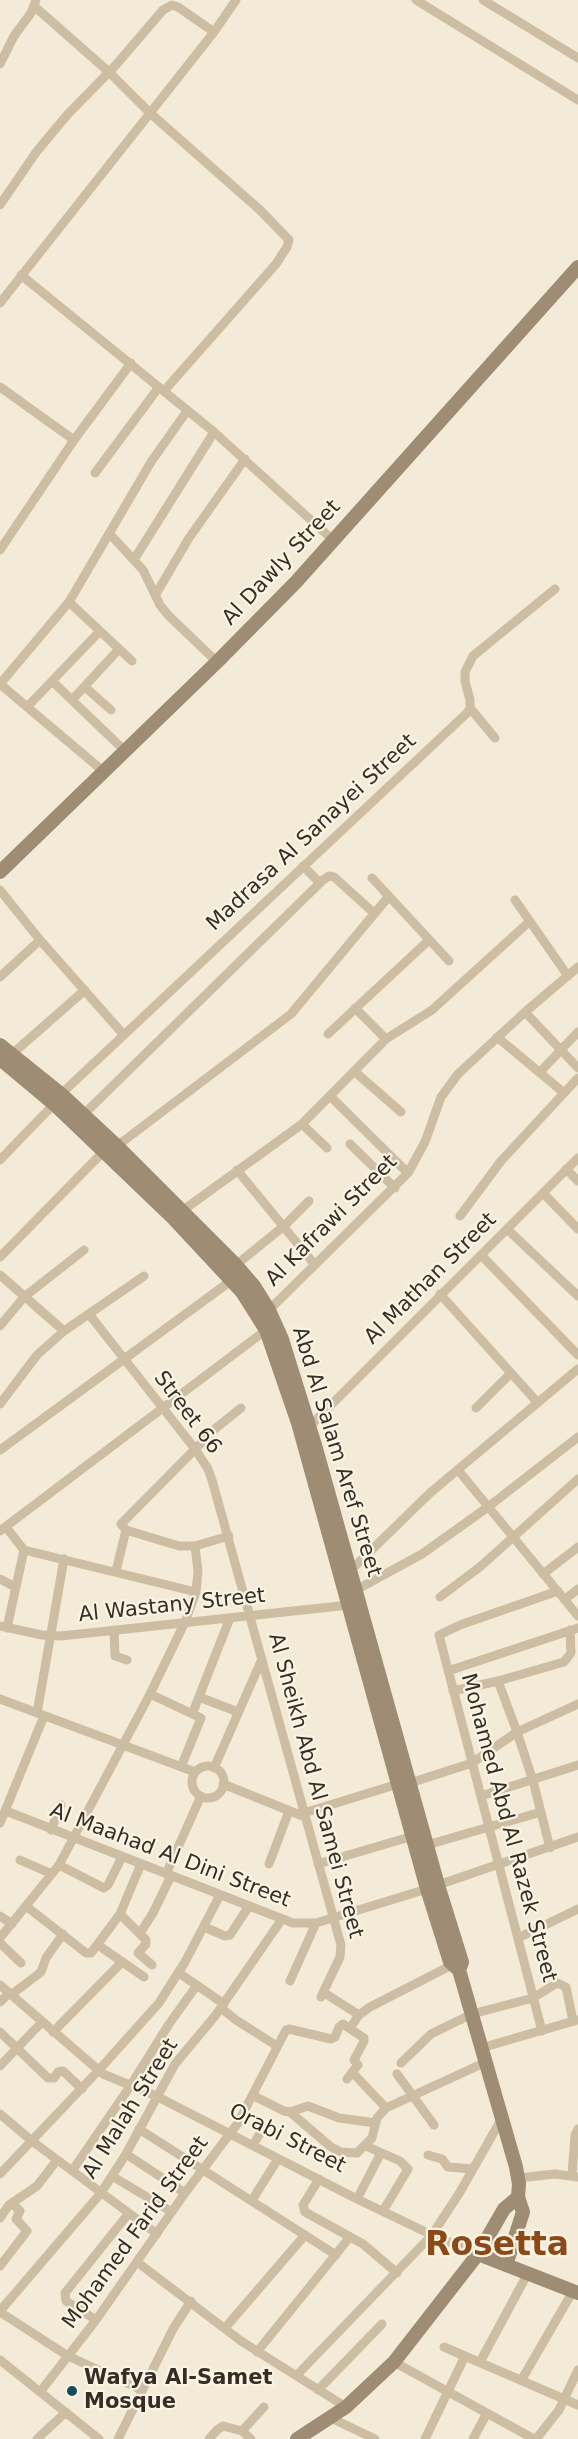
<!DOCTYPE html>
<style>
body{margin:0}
canvas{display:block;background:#f3ebd7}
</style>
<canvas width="578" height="2439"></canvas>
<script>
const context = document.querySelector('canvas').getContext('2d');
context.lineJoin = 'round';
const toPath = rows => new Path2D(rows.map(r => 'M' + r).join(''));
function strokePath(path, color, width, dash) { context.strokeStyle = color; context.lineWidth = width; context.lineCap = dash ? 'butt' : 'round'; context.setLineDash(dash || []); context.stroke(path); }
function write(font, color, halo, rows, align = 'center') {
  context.font = font + ' "DejaVu Sans",sans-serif'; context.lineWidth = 4.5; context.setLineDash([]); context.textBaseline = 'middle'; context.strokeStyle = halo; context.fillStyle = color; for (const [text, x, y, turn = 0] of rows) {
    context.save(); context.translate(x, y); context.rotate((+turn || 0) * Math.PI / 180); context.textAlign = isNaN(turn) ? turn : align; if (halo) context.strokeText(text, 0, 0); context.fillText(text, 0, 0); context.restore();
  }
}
const street = toPath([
 [416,0,578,100],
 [483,0,578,58],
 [34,6,109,72,150,113,260,210,289,240,287,247,276,264,164,391],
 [0,64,14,36,31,13,36,0],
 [0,205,37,151,68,114,115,66,163,10,172,5,178,7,214,32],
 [21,275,214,432,334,541],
 [0,303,214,32,236,0],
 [0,387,74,440],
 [95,473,159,387],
 [109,533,143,570,160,605,168,615,217,662],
 [0,550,74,440,131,363],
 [135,558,214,432],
 [156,594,189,538,245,459],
 [69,602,132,661],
 [52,681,124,750],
 [0,684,69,602,151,462,187,411],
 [0,684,103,771],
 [85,687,111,710],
 [72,700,119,649],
 [27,707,100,631],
 [470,708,495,738],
 [303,866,320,883],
 [372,878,449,961],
 [0,890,40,940,123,1034],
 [515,900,568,976],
 [0,977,40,940],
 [355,1008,386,1039],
 [525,1012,578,1068],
 [328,1034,429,940],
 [497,1037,563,1092],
 [12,1054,85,990],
 [354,1071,401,1112],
 [540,1072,578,1032],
 [61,1094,467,713,470,708,470,700,465,681,465,672,473,656,555,589],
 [331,1097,408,1173],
 [83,1115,323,880,329,876,334,877,374,913],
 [302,1124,327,1148],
 [350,1144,395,1188],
 [117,1146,291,1014,389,896],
 [0,1160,54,1104],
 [566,1169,578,1181],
 [237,1170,315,1265],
 [543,1193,578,1229],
 [182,1211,302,1124,386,1039,432,1010,530,921],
 [460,1216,501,1161,578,1078],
 [507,1229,578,1296],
 [481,1255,578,1355],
 [0,1257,105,1150],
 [236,1265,284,1226,309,1201],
 [0,1275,64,1331],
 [440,1294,538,1403],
 [269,1310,408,1173,425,1142,441,1097,458,1074,525,1012,578,967],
 [89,1314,195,1449,208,1469,212,1480,341,1945,340,1957,321,1997],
 [0,1326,24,1297,84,1250],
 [0,1404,37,1355,64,1331,144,1276],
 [476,1408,511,1373],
 [310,1426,578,1158],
 [0,1450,232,1280],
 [458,1470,578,1616],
 [6,1527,24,1550,196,1592],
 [0,1531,266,1330],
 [229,1536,195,1546,179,1546,126,1530,121,1524,216,1428,241,1408],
 [351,1570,430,1493,578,1369],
 [116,1571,126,1530],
 [543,1574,578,1547],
 [0,1579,15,1587],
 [356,1590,422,1554,488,1507,578,1437],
 [440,1597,481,1566,578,1479],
 [565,1599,578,1589],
 [0,1626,42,1635,61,1636,349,1605],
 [7,1628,24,1550],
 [114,1630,115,1656,127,1660],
 [448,1671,578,1628],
 [498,1681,517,1732,533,1781,550,1848],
 [453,1691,498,1681,564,1662,571,1653,570,1630],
 [150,1694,201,1718,181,1767],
 [199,1697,238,1712],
 [0,1699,195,1772],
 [193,1712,230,1618],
 [37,1713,64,1559],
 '192 1782a16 16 0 1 1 32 0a16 16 0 1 1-32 0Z',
 [214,1768,262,1659],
 [410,1783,472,1763,517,1732,578,1704],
 [223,1784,305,1817],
 [481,1796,578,1765],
 [6,1811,293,1923,316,1923,427,1889],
 [304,1813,398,1784],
 [0,1823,44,1716],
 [51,1830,61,1805],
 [427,1845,541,1812],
 [20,1860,52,1874],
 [269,1864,289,1811],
 [318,1864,413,1836],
 [59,1865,104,1888,108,1885,122,1857],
 [166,1874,201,1796],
 [438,1885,578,1837],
 [26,1906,86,1953,91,1953,120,1914,141,1864],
 [120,1914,146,1940,146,1944,138,1953,152,1965],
 [0,1916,12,1924],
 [204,1927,225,1936,230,1935,249,1906],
 [140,1933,153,1913,171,1876],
 [0,1938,59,1865,150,1694,185,1622,196,1592,198,1571,195,1546],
 [518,1938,578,1909],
 [0,1943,21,1963],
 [98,1945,144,1977],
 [179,1973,224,2004],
 [290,1981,316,1923],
 [0,1985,103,2074,156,2096,357,2199,432,2235,478,2254],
 [323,1992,359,2015],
 [11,1995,41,1972,46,1958,63,1934],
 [0,2002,9,1993],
 [221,2008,236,2020,277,2046],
 [350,2028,359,2015,370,2007,452,1965],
 [542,2031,439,1635,460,1625,558,1591],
 [0,2032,48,2078,54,2078,58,2072,63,2071,82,2089],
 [53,2032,122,1962],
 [481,2048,577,2020],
 [401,2063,431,2034,472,2014,533,1998,557,1983,566,1987,573,2021],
 [0,2066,42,2022],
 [352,2072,386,2108],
 [397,2074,434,2125],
 [254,2096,284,2111,290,2112,308,2106,339,2118,376,2123],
 [290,2112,331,2147,341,2152,357,2153,372,2138,377,2118,386,2108,486,2062],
 [0,2114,32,2141,157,2234],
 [139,2129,336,2255],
 [253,2145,262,2130],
 [366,2146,400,2161,408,2169,383,2211],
 [126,2154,185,2193],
 [428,2155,442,2159,448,2167,473,2169],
 [72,2171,131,2085,169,2024,197,1985],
 [0,2174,98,2071,159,2003,185,1962,220,1895],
 [572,2175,575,2135,578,2129],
 [112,2176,172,2212],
 [518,2178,555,2174,578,2177],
 [319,2179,303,2205,305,2212,363,2244,397,2273],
 [357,2199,381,2153],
 [252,2200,278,2159],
 [0,2218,9,2205,37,2186,57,2160],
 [137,2262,241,2341,346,2407],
 [0,2266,27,2231,16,2219,20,2211,12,2203],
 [0,2311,101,2193,126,2154,175,2064,215,2016,282,1919],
 [0,2312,68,2356,142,2390],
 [96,2320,66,2301,65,2293,129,2213],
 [225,2328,305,2235],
 [444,2347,578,2405],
 [257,2352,349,2238],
 [0,2360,99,2439],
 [394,2362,534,2439],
 [480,2362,528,2273],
 [297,2375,432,2235,460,2192,502,2118],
 [522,2379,573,2291],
 [318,2390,382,2324],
 [40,2392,96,2320,185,2193,238,2123,286,2030,289,2029,331,2039,335,2037,339,2027,343,2024,364,2038,364,2041,354,2060,358,2065,347,2079],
 [331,2418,375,2439],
 [242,2431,264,2407],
 [37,2439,66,2412],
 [118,2439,173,2329,191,2301],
 [209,2439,217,2430,223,2426,242,2431,251,2439],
 [425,2439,465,2356],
 [473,2439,487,2413],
 [536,2439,559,2410,578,2370]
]);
const secondary = toPath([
 [0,872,217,662,296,582,578,267],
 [0,1045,61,1094,117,1146,236,1265,254,1286,269,1310,282,1339,315,1445,438,1885,462,1962,459,1970],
 [0,1059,54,1104,173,1218,242,1292,266,1330,298,1423,427,1889,450,1962,459,1970,516,2167,519,2184,518,2197,523,2212,506,2265],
 [478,2254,578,2293],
 [297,2439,346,2407,394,2362,478,2254,504,2209,518,2197]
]);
const markers = [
 [72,2391,6,"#184a5a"]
];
const streetNames = [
 ["Al Dawly Street",282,563,-47],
 ["Madrasa Al Sanayei Street",312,833,-43],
 ["Al Kafrawi Street",332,1221,-45],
 ["Al Mathan Street",431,1279,-45],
 ["Street 66",187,1413,53],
 ["Abd Al Salam Aref Street",336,1452,73],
 ["Al Wastany Street",172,1606,-6],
 ["Al Sheikh Abd Al Samei Street",315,1786,75],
 ["Mohamed Abd Al Razek Street",508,1828,75],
 ["Al Maahad Al Dini Street",170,1856,21],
 ["Al Malah Street",131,2109,-58],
 ["Orabi Street",287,2139,27],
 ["Mohamed Farid Street",136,2233,-54]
];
const poiNames = [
 ["Wafya Al-Samet",84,2379],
 ["Mosque",84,2403]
];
const townNames = [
 ["Rosetta",497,2246]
];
strokePath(street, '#ccbda3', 9);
strokePath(secondary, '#9f8c74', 14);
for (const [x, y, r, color] of markers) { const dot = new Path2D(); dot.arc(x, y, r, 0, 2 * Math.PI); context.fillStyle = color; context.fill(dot); strokePath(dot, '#faf4e4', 2); }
write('21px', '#362e25', '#faf4e4', streetNames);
write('bold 21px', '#362e25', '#faf4e4', poiNames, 'left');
write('bold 33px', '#8b4918', '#faf4e4', townNames);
</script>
